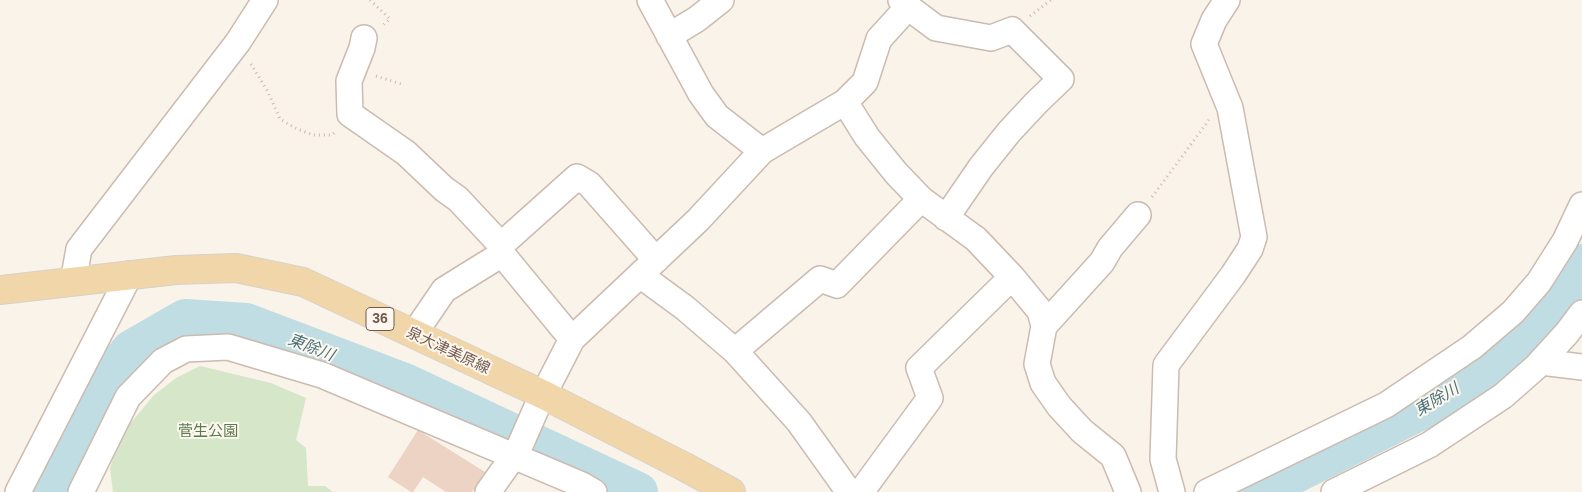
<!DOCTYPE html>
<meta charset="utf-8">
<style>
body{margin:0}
canvas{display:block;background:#faf3e9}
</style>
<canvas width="1582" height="492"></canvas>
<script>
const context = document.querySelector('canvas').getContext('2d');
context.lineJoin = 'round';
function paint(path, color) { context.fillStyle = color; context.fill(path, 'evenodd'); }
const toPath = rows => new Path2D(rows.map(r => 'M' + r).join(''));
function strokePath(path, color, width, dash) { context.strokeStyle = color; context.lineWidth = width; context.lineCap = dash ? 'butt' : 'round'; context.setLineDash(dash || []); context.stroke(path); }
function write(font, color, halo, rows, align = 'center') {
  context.font = font + ' Helvetica,"Noto Sans JP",sans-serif'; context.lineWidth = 4; context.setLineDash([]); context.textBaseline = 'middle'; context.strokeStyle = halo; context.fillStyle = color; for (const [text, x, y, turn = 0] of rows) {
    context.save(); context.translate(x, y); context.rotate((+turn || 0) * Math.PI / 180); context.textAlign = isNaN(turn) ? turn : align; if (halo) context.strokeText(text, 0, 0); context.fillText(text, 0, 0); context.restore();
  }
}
const green = toPath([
 [200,366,271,383,306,398,296,440,306,448,308,486,325,486,333,492,113,492,110,468,113,459,130,424,154,395,176,378]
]);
const river = toPath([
 [49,492,101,389,131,350,185,319,246,323,407,384,638,492],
 [1258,492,1449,396,1494,362,1532,327,1571,282,1582,264]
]);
const building = toPath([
 [418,430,485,472,472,492,446,492,423,477,413,492,411,492,388,477]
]);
const path = toPath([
 [370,0,390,19,383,25],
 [1030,16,1051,0],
 [251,64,268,92,280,119,295,128,313,135,332,135,336,131],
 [376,76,401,84],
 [1152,197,1209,120]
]);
const minor = toPath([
 [650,0,701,94,717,116,762,151],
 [908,7,936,28,991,38,1012,30,1061,79,1036,103,1009,132,981,167,946,218],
 [669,36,697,19,721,0],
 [364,38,362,48,349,81,350,114,406,153,444,189,458,199,501,245,502,254,572,339],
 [845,102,867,137,896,173,921,199,976,239,1012,277,1040,311,1044,326,1037,364,1043,383,1059,406,1082,431,1113,456,1128,492],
 [501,245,577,177,589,184,656,260],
 [640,275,685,308,735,351,799,422,849,492],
 [73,282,79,249,238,42,265,0],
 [1044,326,1102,262,1110,248,1138,215],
 [414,334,444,290,502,254],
 [735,351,820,279,837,285,921,199],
 [1541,362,1582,367],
 [18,492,130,274],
 [81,492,128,397,163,361,186,349,228,347,322,375,582,485,594,492],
 [488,492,518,450,536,409,572,339,698,220,762,151,845,102,865,82,879,39,908,7,901,0],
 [861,492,930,398,919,368,1012,277],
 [1172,492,1163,459,1166,365,1233,275,1250,249,1254,237,1230,108,1204,44,1214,20,1227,0],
 [1207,492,1386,405,1472,347,1513,312,1539,282,1565,241,1582,205],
 [1334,492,1429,445,1503,396,1536,367,1567,333,1582,313]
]);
const major = toPath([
 [0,290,176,270,236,268,303,282,544,395,683,466,731,492]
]);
const shields = [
 [380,319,28]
];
const shieldNames = [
 ["36",380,319]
];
const streetNames = [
 ["泉大津美原線",448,351,25]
];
const parkNames = [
 ["菅生公園",208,432]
];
const waterNames = [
 ["東除川",311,348,21],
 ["東除川",1437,400,-31]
];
paint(green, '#d5e6c9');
strokePath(river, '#bfdde2', 40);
paint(building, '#ecd3c4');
strokePath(minor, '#cbbbb0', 28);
strokePath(major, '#d7d1ce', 30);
strokePath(path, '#d1b7a7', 3, [1, 4]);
strokePath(minor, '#fff', 25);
strokePath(major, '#f1d6a9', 28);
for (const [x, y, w] of shields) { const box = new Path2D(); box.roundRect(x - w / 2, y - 11.5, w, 23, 4); context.fillStyle = '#fdf7ef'; context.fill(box); strokePath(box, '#715b4f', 1); }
write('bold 14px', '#715b4f', null, shieldNames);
write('15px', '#715b4f', '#fdf7ef', streetNames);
write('15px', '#5a7b4c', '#fdf7ef', parkNames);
write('italic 16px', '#48737b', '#fdf7ef', waterNames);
</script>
